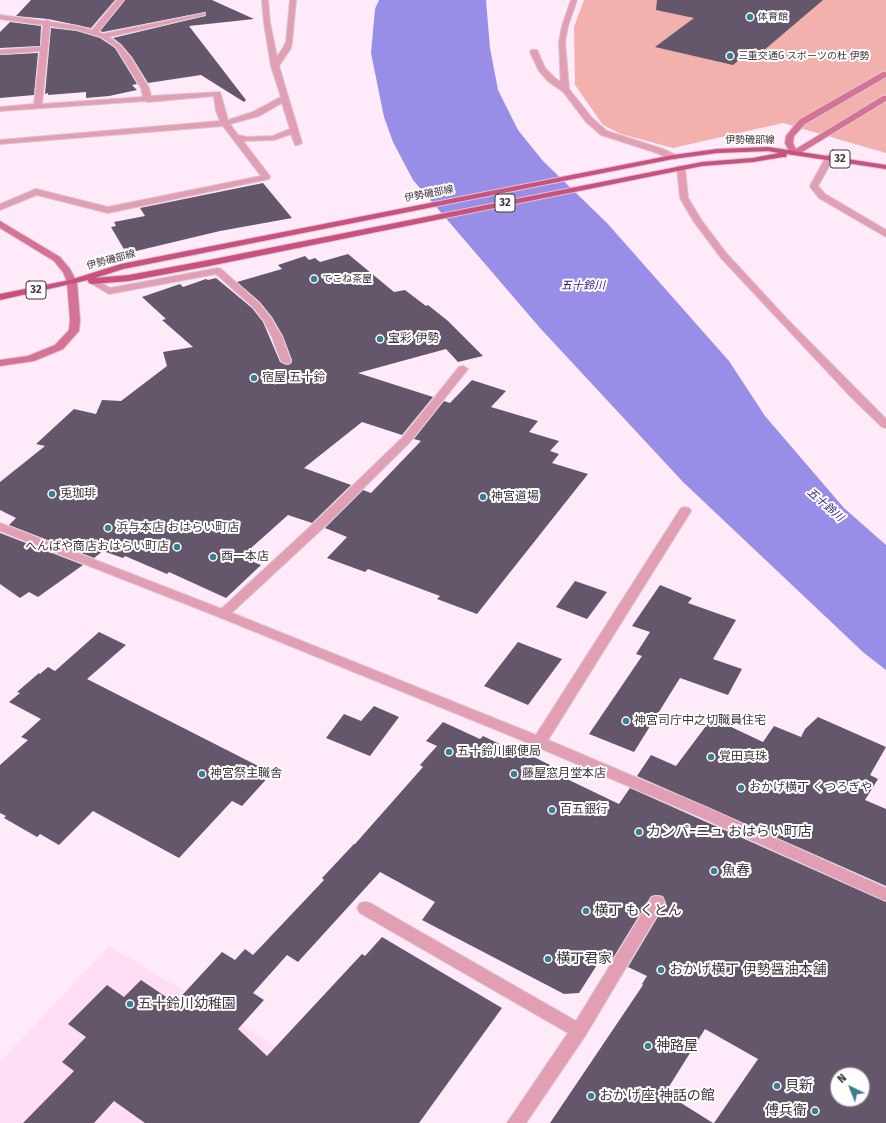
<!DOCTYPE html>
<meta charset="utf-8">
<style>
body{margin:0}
#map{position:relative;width:886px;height:1123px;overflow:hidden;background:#ffeaf9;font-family:"Fira Sans",sans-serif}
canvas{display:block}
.north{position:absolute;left:830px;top:1067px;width:40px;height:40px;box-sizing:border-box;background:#fefefe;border:1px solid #b1adb0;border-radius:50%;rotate:317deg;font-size:11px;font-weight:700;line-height:16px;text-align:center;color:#3e343b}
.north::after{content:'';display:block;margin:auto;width:14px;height:18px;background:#3a7d8d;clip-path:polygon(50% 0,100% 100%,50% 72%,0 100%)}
</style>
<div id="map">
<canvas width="886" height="1123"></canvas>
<div class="north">N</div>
</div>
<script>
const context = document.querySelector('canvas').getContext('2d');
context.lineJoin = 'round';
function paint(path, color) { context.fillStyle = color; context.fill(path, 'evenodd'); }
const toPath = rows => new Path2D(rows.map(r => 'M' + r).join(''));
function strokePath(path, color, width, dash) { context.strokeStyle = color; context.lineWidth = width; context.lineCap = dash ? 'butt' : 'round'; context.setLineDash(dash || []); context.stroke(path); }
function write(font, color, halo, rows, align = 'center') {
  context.font = font + ' "Fira Sans","Noto Sans JP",sans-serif'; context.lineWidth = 4; context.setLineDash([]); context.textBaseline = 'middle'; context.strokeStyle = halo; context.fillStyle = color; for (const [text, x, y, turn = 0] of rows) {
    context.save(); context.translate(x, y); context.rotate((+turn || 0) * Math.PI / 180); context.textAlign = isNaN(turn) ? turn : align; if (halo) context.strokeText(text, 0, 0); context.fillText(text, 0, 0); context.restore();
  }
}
const built = toPath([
 [109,946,402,1123,0,1123,0,1062]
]);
const green = toPath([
 [584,0,886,0,886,153,783,123,673,148,621,134,603,125,575,85,574,27]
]);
const water = toPath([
 [379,0,486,0,490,48,498,90,518,130,543,161,607,223,729,361,765,416,844,508,886,545,886,670,864,653,683,482,540,328,413,180,393,142,384,117,371,53,375,9]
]);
const building = toPath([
 [31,0,115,0,91,28,48,19,16,16],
 [125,0,212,0,254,19,189,26,246,100,244,102,201,75,148,83,132,57,121,44,113,38,205,16,206,13,205,12,103,32,100,31],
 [657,0,823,0,756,57,745,55,733,65,655,47,694,18,656,10],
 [10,22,41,26,40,46,0,48,0,32],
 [51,28,77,31,100,38,115,48,137,84,132,85,137,90,109,96,86,98,86,92,48,95,48,93,45,94],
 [38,53,34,95,0,98,0,55],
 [263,183,292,218,220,231,132,252,131,250,125,251,111,227,116,226,114,222,145,216,140,208],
 [348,254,394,292,405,290,426,306,428,305,448,321,483,356,458,362,446,349,358,373,433,397,402,435,362,422,304,468,351,485,312,523,288,515,241,557,261,565,226,598,169,572,167,574,125,556,123,558,103,551,94,558,9,525,16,518,0,510,0,482,45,446,36,444,74,409,96,414,102,400,121,401,167,366,163,352,193,347,162,320,166,319,142,297,180,284,183,287,206,279,208,280,216,278,252,308,263,322,280,362,286,365,291,364,292,360,283,336,272,317,260,302,237,282,282,269,278,265,305,256,309,260,315,258,320,262],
 [472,380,506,391,491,407,538,421,529,432,559,441,550,451,559,454,552,463,588,474,477,614,437,599,440,596,368,569,365,572,327,558,347,537,325,528,363,490,371,493,421,441,414,439,444,401,450,403],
 [0,533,83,565,38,597,29,592,20,598,0,584],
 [575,581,607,592,587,619,556,607],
 [660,585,692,598,688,603,736,620,713,659,742,669,728,695,680,678,634,752,589,734,642,656,636,654,650,632,632,626],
 [99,632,126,645,87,679,272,773,242,806,232,801,179,858,93,811,59,845,40,834,37,837,4,818,6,816,0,813,0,765,28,740,21,737,41,719,9,702,20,693,17,692,39,673,40,674,48,667,55,671],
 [518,642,562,659,528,705,484,686],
 [374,706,399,717,370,756,326,738,344,714,361,721],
 [818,717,886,747,870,775,878,779,865,800,886,809,886,886,637,776,651,755,676,766,712,718,763,742,774,726,801,737,805,729],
 [443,722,480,739,483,736,512,750,514,747,550,765,546,769,619,804,630,788,886,902,886,1123,714,1123,758,1059,705,1029,665,1093,713,1123,550,1123,643,985,642,984,647,976,628,967,666,903,663,896,657,895,651,896,613,958,604,954,579,993,564,994,422,920,435,902,380,872,298,962,287,955,253,993,264,1000,238,1029,267,1056,362,954,365,956,382,937,502,1008,419,1123,145,1123,114,1101,94,1123,23,1123,74,1071,62,1062,86,1037,68,1024,107,985,124,997,141,980,175,1003,222,952,235,960,245,949,253,955,324,880,322,878,354,844,355,844,423,767,420,765,437,746,426,741],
 [838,1075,862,1075,862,1099,838,1099]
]);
const lane = toPath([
 [290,0,296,0,292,42,291,48,279,66,275,68,271,66,283,48,286,42,290,0],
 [531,50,537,50,545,68,555,78,568,87,568,91,562,91,549,82,539,71,530,52,531,50],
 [827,155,833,155,834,157,818,186,825,194,886,230,886,237,819,198,811,188,810,186,827,155],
 [36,189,39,190,40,192,39,194,0,210,0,204,36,189],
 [218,268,221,269,259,303,271,318,282,337,291,361,290,363,286,364,281,361,272,337,264,321,253,307,216,274,109,294,87,281,89,279,95,279,110,288,218,268],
 [463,366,468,369,410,442,321,530,227,617,223,618,219,617,217,614,219,611,313,524,402,438,459,367,463,366]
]);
const street = toPath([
 [117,0,124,0,98,32,103,34,205,13,205,15,109,37,120,45,131,58,149,88,151,96,220,92,228,120,253,112,281,97,271,66,264,23,262,0,268,0,270,23,279,66,302,143,298,145,295,145,291,134,274,140,243,141,269,175,270,177,269,179,108,213,33,194,32,192,33,190,36,189,108,207,261,176,223,126,0,144,0,140,220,121,216,111,214,96,148,102,145,101,0,111,0,107,34,104,40,51,0,54,0,50,41,47,43,25,0,19,0,15,44,21,47,20,50,22,78,26,92,30,117,0],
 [50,26,77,30,101,37,116,47,141,88,143,97,42,104,50,26],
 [282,103,290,129,273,136,246,137,238,135,230,124,259,116,282,103],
 [571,0,577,0,568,26,565,42,569,89,592,118,607,131,663,149,676,155,676,159,670,159,657,153,601,135,586,122,561,89,559,42,562,26,571,0],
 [678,166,684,166,685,168,688,198,702,221,727,254,787,319,886,419,886,428,882,427,851,397,721,258,694,222,680,198,677,168,678,166],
 [685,507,689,508,691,511,548,740,708,808,886,888,886,901,698,816,514,737,219,617,0,531,0,523,227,611,536,735,679,511,681,508,685,507],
 [657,896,662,897,665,902,662,907,585,1036,526,1123,507,1123,568,1033,360,913,357,908,360,903,365,902,370,903,576,1021,652,897,657,896]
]);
const secondary = toPath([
 [883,72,886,72,886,77,805,124,794,136,793,143,796,149,883,96,886,96,886,101,797,155,791,155,785,143,786,136,799,120,883,72],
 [0,221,60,257,70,269,77,282,80,320,79,331,63,349,34,361,0,366,0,360,28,356,55,345,69,330,70,320,67,282,63,272,54,261,0,228,0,221]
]);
const primary = toPath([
 [768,147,886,165,886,169,787,154,786,157,783,157,753,162,702,166,209,266,129,281,92,284,89,283,88,280,0,300,0,294,70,280,121,264,673,155,717,149,768,147],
 [768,151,779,153,753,158,702,162,209,260,129,275,95,278,123,269,673,159,717,153,768,151]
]);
const markers = [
 [750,17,4,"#3a7d8d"],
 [730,56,4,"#3a7d8d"],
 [314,279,4,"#3a7d8d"],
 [380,339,4,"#3a7d8d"],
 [254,378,4,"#3a7d8d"],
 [52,494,4,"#3a7d8d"],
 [483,497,4,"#3a7d8d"],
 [108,528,4,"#3a7d8d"],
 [177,547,4,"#3a7d8d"],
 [213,557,4,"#3a7d8d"],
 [626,721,4,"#3a7d8d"],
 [449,752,4,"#3a7d8d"],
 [711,757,4,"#3a7d8d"],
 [202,774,4,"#3a7d8d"],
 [514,774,4,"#3a7d8d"],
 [741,788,4,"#3a7d8d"],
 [552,810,4,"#3a7d8d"],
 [639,832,4,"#3a7d8d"],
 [714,871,4,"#3a7d8d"],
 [586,911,4,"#3a7d8d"],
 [548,959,4,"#3a7d8d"],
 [661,970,4,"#3a7d8d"],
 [130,1004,4,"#3a7d8d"],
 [648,1046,4,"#3a7d8d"],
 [777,1086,4,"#3a7d8d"],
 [591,1096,4,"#3a7d8d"],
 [815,1111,4,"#3a7d8d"]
];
const farPoinames = [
 ["体育館",758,17],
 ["三重交通G スポーツの杜 伊勢",738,56],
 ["てこね茶屋",322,279]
];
const farStreetnames = [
 ["伊勢磯部線",750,140],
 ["伊勢磯部線",429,194,-11],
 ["伊勢磯部線",111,260,-15]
];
const shields = [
 [840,159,20],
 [505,203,20],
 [36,290,20]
];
const shieldNames = [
 ["32",840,159],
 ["32",505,203],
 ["32",36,290]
];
const farWaternames = [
 ["五十鈴川",583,286],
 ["五十鈴川",825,505,41]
];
const poiNames = [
 ["宝彩 伊勢",388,339],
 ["宿屋 五十鈴",262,378],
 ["兎珈琲",60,494],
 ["神宮道場",491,497],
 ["浜与本店 おはらい町店",116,528],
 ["へんばや商店おはらい町店",169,547,"right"],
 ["酉一本店",221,557],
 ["神宮司庁中之切職員住宅",634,721],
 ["五十鈴川郵便局",457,752],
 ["覚田真珠",719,757],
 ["神宮祭主職舎",210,774],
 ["藤屋窓月堂本店",522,774],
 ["おかげ横丁 くつろぎや",749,788],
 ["百五銀行",560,810]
];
const nearPoinames = [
 ["カンパｰニュ おはらい町店",647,832],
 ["魚春",722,871],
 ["横丁 もくとん",594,911],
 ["横丁君家",556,959],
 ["おかげ横丁 伊勢醤油本舗",669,970],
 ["五十鈴川幼稚園",138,1004],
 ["神路屋",656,1046],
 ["貝新",785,1086],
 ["おかげ座 神話の館",599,1096],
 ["傅兵衛",807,1111,"right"]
];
paint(built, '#feddf5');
paint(green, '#f2b1ac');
paint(water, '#988ee8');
paint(building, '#64576c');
strokePath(lane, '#d8c6d3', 2);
strokePath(street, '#d8c6d3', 2);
strokePath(secondary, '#d8c6d3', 2);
strokePath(primary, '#d8c6d3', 2);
paint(lane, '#e29eb2');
paint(street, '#e29eb2');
paint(secondary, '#d67293');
paint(primary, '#ca507d');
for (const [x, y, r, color] of markers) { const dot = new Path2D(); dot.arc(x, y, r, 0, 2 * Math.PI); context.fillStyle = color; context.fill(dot); strokePath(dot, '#fefefe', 1.5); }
write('10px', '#3e343b', '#fefefe', farPoinames, 'left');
write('10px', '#3e343b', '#fefefe', farStreetnames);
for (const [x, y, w] of shields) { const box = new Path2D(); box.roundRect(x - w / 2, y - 9, w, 18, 3); context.fillStyle = '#fefefe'; context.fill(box); strokePath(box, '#3e343b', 1); }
write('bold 11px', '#3e343b', null, shieldNames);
write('italic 11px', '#34147d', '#fefefe', farWaternames);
write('12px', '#3e343b', '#fefefe', poiNames, 'left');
write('14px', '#3e343b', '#fefefe', nearPoinames, 'left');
</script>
